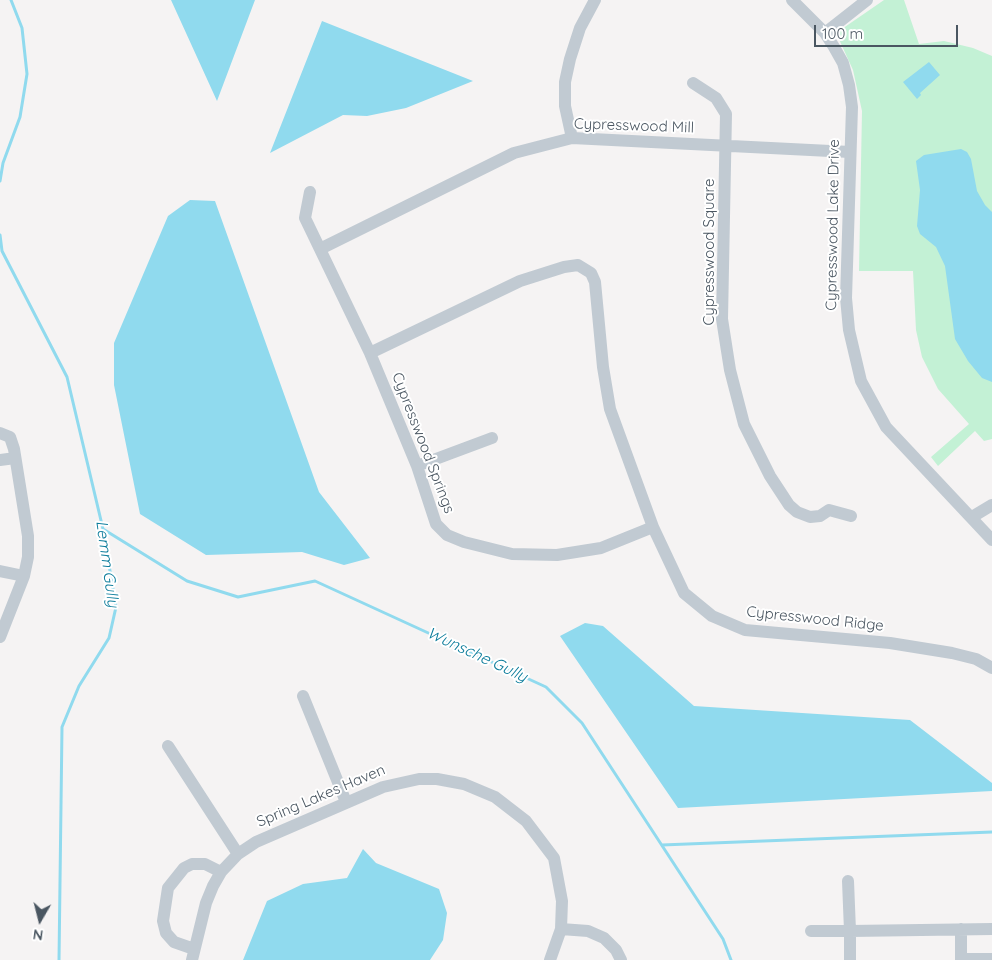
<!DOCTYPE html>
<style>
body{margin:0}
#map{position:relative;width:992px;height:960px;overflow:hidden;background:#f5f3f3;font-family:Quicksand,sans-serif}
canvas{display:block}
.north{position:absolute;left:15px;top:895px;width:50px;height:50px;-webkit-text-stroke:4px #fff;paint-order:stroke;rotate:188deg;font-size:14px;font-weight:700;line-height:20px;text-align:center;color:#4a5661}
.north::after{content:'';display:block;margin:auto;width:18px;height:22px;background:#4a5661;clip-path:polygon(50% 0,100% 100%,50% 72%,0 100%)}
.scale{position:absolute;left:814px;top:25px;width:144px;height:22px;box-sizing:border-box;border:2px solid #4a5661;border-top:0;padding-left:6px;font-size:15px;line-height:18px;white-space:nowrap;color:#4a5661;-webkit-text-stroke:4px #fff;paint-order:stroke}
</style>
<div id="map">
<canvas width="992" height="960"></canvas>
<div class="north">N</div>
<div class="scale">100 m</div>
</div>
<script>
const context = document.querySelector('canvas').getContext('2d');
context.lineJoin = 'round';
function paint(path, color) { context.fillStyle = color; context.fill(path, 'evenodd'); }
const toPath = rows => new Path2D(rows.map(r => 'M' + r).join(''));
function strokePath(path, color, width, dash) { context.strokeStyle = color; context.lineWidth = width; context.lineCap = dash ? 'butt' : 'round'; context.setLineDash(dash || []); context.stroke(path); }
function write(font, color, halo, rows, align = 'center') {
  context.font = font + ' Quicksand,sans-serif'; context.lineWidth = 4; context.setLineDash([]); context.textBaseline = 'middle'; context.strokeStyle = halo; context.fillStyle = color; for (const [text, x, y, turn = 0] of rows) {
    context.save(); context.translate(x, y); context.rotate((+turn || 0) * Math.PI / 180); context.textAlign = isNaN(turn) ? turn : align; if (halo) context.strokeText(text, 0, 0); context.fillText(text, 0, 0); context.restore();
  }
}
const green = toPath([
 [884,0,904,0,919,44,944,41,973,48,992,56,992,439,984,441,975,431,938,466,931,457,969,424,938,389,922,357,916,330,913,271,859,271,862,111,853,70,838,37,839,31]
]);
const water = toPath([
 [171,0,255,0,217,101],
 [322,21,473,81,406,108,367,116,343,115,270,153],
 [929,62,940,75,920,93,921,95,917,99,903,82],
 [961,149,967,152,971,159,977,191,985,205,992,212,992,382,982,378,968,361,955,339,945,266,936,247,920,234,917,226,920,190,916,161,924,155],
 [190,200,215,201,319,492,370,558,344,565,302,552,206,555,140,514,114,385,114,343,168,216],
 [585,623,603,626,694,706,910,720,992,783,992,791,678,808,560,636],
 [363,849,376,863,439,889,447,913,443,940,430,960,243,960,267,901,303,884,347,878]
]);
const stream = toPath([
 [0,181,3,163,20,117,27,74,22,28,11,0],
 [0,235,2,251,67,377,103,529,116,607,109,638,79,686,62,727,59,960],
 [103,529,187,581,238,597,315,581,546,687,582,723,723,939,731,960],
 [662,845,992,832]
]);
const minor = toPath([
 [792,0,825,33,834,47,843,63,849,85,852,107,846,298,849,330,861,381,886,427,992,540],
 [825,33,867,0],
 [693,83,716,98,726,114,722,319,730,370,744,424,770,476,789,505,797,512,810,517,820,516,829,510,851,516],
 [572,138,565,106,565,82,570,59,580,28,595,0],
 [310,192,305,218,370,353,417,466,436,524,447,535,464,542,512,554,557,555,601,548,653,527],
 [320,249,514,153,572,138,850,152],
 [370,353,520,281,564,267,578,265,591,273,595,282,603,367,610,409,653,527,684,593,712,616,745,630,890,643,952,653,976,659,992,668],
 [0,433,10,437,14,449,28,536,28,557,24,576,0,637],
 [0,460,15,458],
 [417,466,492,438],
 [972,517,992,505],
 [0,571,24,576],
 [303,696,346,802],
 [168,746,238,854],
 [561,929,588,931,604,938,616,950,621,960],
 [961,929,961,960],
 [811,931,850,931,848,881],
 [194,949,174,942,166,933,163,921,168,888,184,868,192,864,205,864,221,872],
 [961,959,992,959],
 [192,960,206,903,213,886,221,872,238,854,256,842,383,787,419,779,437,779,464,784,495,797,526,821,554,858,562,901,561,929,550,960],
 [850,960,850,931,992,929]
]);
const streetNames = [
 ["Cypresswood Mill",634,126,2],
 ["Cypresswood Lake Drive",833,225,-89],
 ["Cypresswood Square",709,252,-90],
 ["Cypresswood Springs",423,443,69],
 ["Cypresswood Ridge",815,619,6],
 ["Spring Lakes Haven",321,796,-23]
];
const waterNames = [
 ["Lemm Gully",107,564,82],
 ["Wunsche Gully",477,655,25]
];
paint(green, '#c3f1d5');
paint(water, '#90daee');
strokePath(stream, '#90daee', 3);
strokePath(minor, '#c1cad2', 12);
write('15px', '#4a5661', '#fff', streetNames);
write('italic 16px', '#0c7c9b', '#fff', waterNames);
</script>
